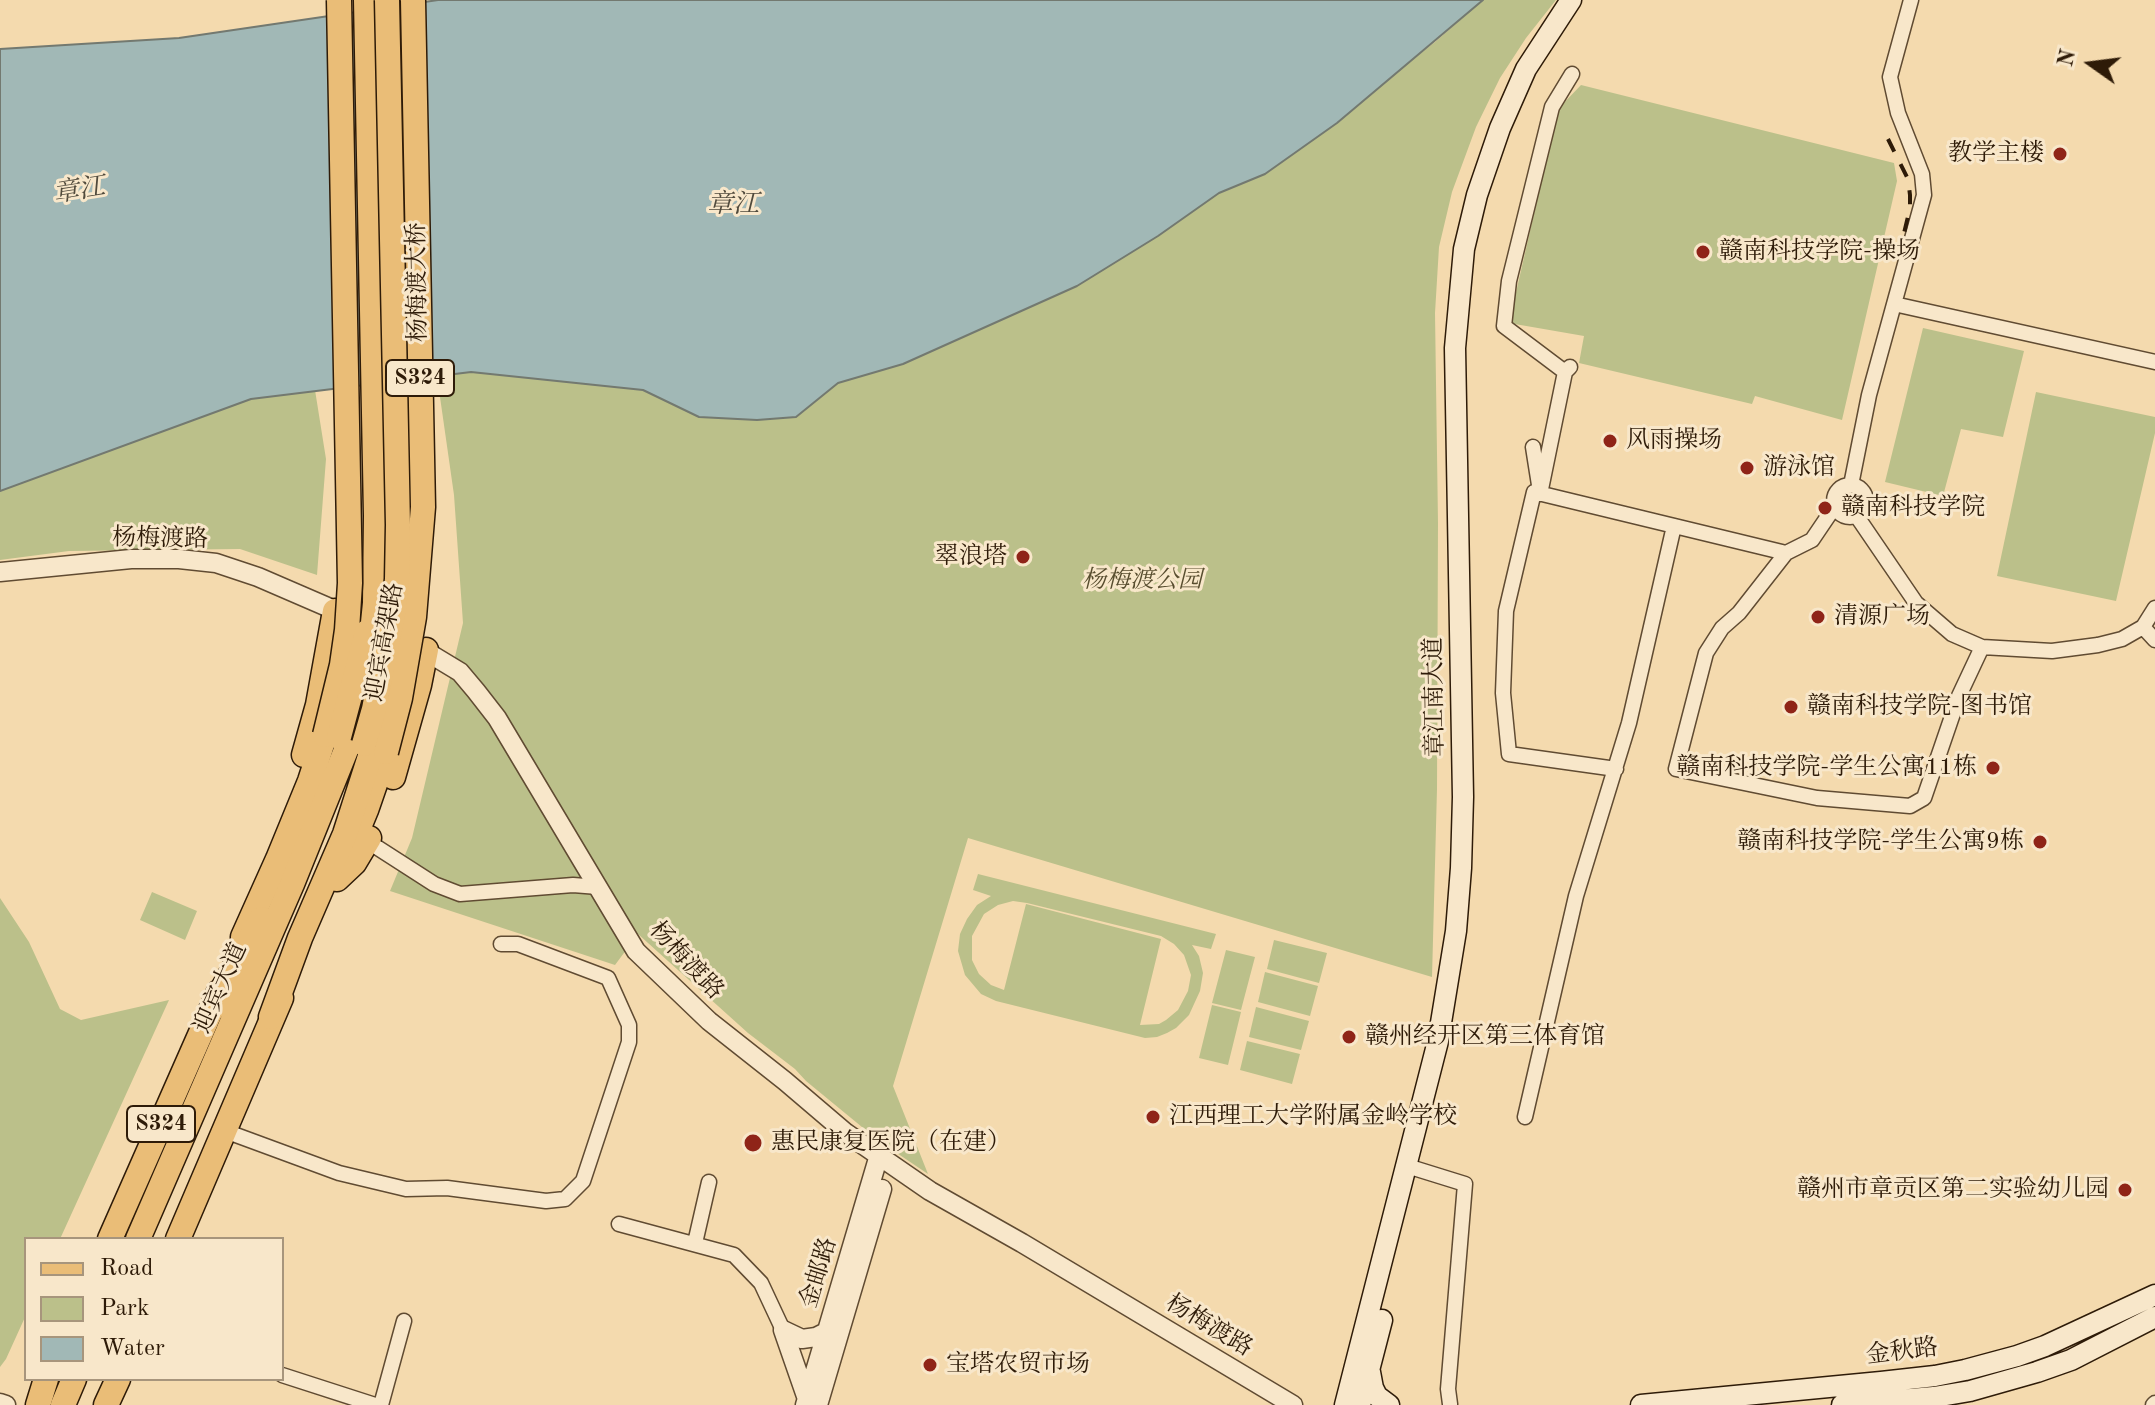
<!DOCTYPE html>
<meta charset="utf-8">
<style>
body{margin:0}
#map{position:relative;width:2155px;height:1405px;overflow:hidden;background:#f4daae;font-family:"Old Standard TT",serif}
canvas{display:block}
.legend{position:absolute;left:24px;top:1237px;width:260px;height:144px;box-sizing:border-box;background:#f8e7ca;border:2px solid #a7957c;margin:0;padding:10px 14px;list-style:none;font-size:24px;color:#2e1b08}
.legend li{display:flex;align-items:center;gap:16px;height:40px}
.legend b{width:40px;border:2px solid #a7957c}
.north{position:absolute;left:2051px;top:24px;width:80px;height:80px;-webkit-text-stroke:6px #f8e7ca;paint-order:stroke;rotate:284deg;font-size:22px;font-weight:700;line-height:32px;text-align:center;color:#2e1b08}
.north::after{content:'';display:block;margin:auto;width:28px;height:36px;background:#2e1b08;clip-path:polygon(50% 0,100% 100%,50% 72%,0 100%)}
</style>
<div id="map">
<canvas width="2155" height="1405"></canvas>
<ul class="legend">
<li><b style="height:10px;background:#eabd77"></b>Road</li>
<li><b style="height:22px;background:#bbc08a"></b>Park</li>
<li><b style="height:22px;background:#a1b8b6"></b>Water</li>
</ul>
<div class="north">N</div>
</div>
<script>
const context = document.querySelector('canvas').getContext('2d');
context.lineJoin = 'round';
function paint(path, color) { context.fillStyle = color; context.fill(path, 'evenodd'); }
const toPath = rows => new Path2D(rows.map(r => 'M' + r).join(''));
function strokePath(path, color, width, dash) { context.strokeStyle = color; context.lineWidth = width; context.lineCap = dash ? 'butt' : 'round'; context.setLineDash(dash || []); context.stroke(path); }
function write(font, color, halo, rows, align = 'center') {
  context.font = font + ' "Old Standard TT","Noto Serif SC",serif'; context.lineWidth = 6; context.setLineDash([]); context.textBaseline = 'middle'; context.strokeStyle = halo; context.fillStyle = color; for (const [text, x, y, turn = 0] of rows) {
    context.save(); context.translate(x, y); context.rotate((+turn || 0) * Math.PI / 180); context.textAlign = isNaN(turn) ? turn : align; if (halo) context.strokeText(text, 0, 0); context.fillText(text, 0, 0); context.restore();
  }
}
const green = toPath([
 [1483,0,1556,0,1526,38,1500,78,1476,127,1452,192,1439,247,1435,313,1438,523,1437,789,1432,977,968,838,893,1086,928,1174,879,1141,806,1081,795,1069,748,1033,638,934,615,965,390,891,412,838,463,623,454,495,437,376,471,372,643,390,699,417,796,417,838,383,903,364,1077,286,1158,236,1219,193,1265,174,1435,42],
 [1581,85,1894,163,1897,181,1842,420,1755,396,1752,404,1579,363,1584,336,1509,323,1558,109],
 [1923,328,2024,351,2003,437,1961,429,1943,496,1885,482],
 [315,390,326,459,317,575,240,549,69,551,0,560,0,491,251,399],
 [2036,392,2155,417,2155,433,2116,601,1997,576],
 [978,874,1216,934,1211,949,1192,945,1199,956,1203,973,1200,991,1189,1015,1176,1028,1167,1033,1157,1037,1145,1038,996,1001,981,994,965,975,958,951,960,934,967,919,977,905,991,896,973,890],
 [1013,901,1027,903,1161,936,1174,944,1184,955,1191,975,1188,991,1178,1010,1166,1020,1159,1024,1140,1025,1161,939,1026,904,1004,990,991,985,979,974,972,960,972,936,984,914,998,905],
 [152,892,197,911,185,940,140,920],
 [0,898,29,942,60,1009,81,1020,169,1000,60,1239,26,1239,26,1315,6,1359,0,1367],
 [1274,940,1327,953,1319,983,1267,969],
 [1226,950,1255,957,1241,1010,1212,1003],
 [1265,972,1318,986,1310,1016,1258,1002],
 [1212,1005,1241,1012,1228,1065,1199,1058],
 [1256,1007,1309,1021,1301,1050,1249,1037],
 [1247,1041,1300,1054,1292,1084,1240,1070]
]);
const water = toPath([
 [438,0,1483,0,1337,123,1265,174,1219,193,1158,236,1077,286,903,364,838,383,796,417,757,420,699,417,643,390,471,372,251,399,0,491,0,49,179,38,438,0]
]);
const minor = toPath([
 [1894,304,2155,362],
 [1565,372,1504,326,1509,281,1552,107,1572,74],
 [1533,447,1539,485],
 [1851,485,1869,395,1924,195,1922,174,1898,113,1890,77,1911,0],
 '1834 501a16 16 0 1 1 32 0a16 16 0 1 1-32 0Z',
 [1540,494,1565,372,1570,367],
 [1835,506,1812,540,1786,553,1739,613,1722,628,1706,653,1676,769,1817,798,1910,806,1924,798,1959,696,1982,647],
 [1856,515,1916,603,1952,634,1982,647,2052,651,2098,645,2122,639,2143,627,2155,608],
 [2143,627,2155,640],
 [1616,769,1509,754,1503,693,1506,611,1534,492,1786,553],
 [378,848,434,884,460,894,573,885,598,887],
 [1525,1117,1576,896,1629,723,1674,526],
 [225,1131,339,1173,406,1189,447,1188,546,1201,565,1199,583,1181,629,1042,629,1025,608,978,518,944,501,944],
 [1407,1166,1465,1184,1448,1389,1450,1404],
 [619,1224,734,1255,761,1283,783,1330],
 [695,1243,709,1182],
 [282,1375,375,1405],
 [381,1405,404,1321],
 [2153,1405,2155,1403]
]);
const tertiary = toPath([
 [0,572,131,559,179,559,216,563,258,577,383,631],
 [417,646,460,672,476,691,497,718,636,951,709,1021,785,1081,846,1133,930,1191,1022,1243,1293,1405],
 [783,1330,807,1399],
 [783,1330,802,1339,816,1337,826,1332],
 [0,1403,6,1405],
 [805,1405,879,1155],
 [818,1405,882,1189]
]);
const secondary = toPath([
 [1370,1372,1373,1388,1377,1396,1389,1405],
 [1345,1405,1438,1041,1456,931,1461,868,1463,797,1455,348,1464,249,1477,195,1500,128,1526,69,1571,0],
 [1360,1405,1382,1320],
 [1641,1405,1881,1382,1935,1376,1965,1370,2017,1356,2045,1346,2155,1295],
 [1842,1405,1934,1397,1970,1391,2037,1372,2071,1360,2155,1317]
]);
const primary = toPath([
 [304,755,318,705,335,611],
 [393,777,419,685,426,650],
 [350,849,366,810,386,752],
 [337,879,354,863,369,838],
 [243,937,278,859,310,781,325,735],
 [110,1239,219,992],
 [178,1239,281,998],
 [38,1405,46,1379],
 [106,1405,118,1379]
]);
const trunk = toPath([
 [366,0,376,516,375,603],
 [212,1009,261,919],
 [271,1017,300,938,345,834,373,747],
 [138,1239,292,884,350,740],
 [63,1405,74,1379]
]);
const rail = toPath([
 [1888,139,1908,179,1910,195,1910,208,1901,246]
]);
const primaryBridge = toPath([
 [325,735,342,665,347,630,350,583,339,0],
 [386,752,400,698,414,617,423,507,413,0]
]);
const trunkBridge = toPath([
 [370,652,375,603],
 [339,737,367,632],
 [364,744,374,709,394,609,397,579,398,525,387,0]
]);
const markers = [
 [2060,154,8,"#8f2418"],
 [1703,252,8,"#8f2418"],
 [1610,441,8,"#8f2418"],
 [1747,468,8,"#8f2418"],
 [1825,508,8,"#8f2418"],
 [1023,557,8,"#8f2418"],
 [1818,617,8,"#8f2418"],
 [1791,707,8,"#8f2418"],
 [1993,768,8,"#8f2418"],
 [2040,842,8,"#8f2418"],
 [1349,1037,8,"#8f2418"],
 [1153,1117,8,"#8f2418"],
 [753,1143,10,"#8f2418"],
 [2125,1190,8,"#8f2418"],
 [930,1365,8,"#8f2418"]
];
const shields = [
 [420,378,68],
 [161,1124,68]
];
const shieldNames = [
 ["S324",420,378],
 ["S324",161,1124]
];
const poiNames = [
 ["教学主楼",2044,154,"right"],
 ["赣南科技学院-操场",1719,252],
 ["风雨操场",1626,441],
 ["游泳馆",1763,468],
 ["赣南科技学院",1841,508],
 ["翠浪塔",1007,557,"right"],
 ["清源广场",1834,617],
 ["赣南科技学院-图书馆",1807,707],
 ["赣南科技学院-学生公寓11栋",1977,768,"right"],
 ["赣南科技学院-学生公寓9栋",2024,842,"right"],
 ["赣州经开区第三体育馆",1365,1037],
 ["江西理工大学附属金岭学校",1169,1117],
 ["惠民康复医院（在建）",771,1143],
 ["赣州市章贡区第二实验幼儿园",2109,1190,"right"],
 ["宝塔农贸市场",946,1365]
];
const streetNames = [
 ["杨梅渡大桥",418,282,-91],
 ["杨梅渡路",160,539,1],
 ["迎宾高架路",385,642,-80],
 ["章江南大道",1435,697,-91],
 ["杨梅渡路",686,961,47],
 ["迎宾大道",221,988,-66],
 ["金邮路",819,1273,-73],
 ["杨梅渡路",1209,1326,31],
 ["金秋路",1902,1352,-7]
];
const parkNames = [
 ["杨梅渡公园",1142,581]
];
const waterNames = [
 ["章江",79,191,-9],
 ["章江",733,205]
];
paint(green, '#bbc08a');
paint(water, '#a1b8b6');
strokePath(water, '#737970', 2);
strokePath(minor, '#604b32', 17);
strokePath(tertiary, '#604b32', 21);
strokePath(secondary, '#2e1b08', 23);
strokePath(primary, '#2e1b08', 27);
strokePath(trunk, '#2e1b08', 27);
strokePath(minor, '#f8e7ca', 14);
strokePath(tertiary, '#f8e7ca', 18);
strokePath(secondary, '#f8e7ca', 20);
strokePath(primary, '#eabd77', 24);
strokePath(trunk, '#eabd77', 24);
strokePath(rail, '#2e1b08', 4, [14, 14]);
strokePath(primaryBridge, '#2e1b08', 27, []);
strokePath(trunkBridge, '#2e1b08', 27, []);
strokePath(primaryBridge, '#eabd77', 24);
strokePath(trunkBridge, '#eabd77', 24);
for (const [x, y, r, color] of markers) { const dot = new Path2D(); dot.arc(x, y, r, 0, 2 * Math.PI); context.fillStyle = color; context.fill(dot); strokePath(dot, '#f8e7ca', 3); }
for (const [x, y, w] of shields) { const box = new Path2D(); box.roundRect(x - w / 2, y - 18, w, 36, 6); context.fillStyle = '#f8e7ca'; context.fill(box); strokePath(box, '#2e1b08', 2); }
write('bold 22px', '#2e1b08', null, shieldNames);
write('24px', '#2e1b08', '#f8e7ca', poiNames, 'left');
write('24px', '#2e1b08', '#f8e7ca', streetNames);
write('italic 24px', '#584d2f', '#f8e7ca', parkNames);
write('italic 26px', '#504a3c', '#f8e7ca', waterNames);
</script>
